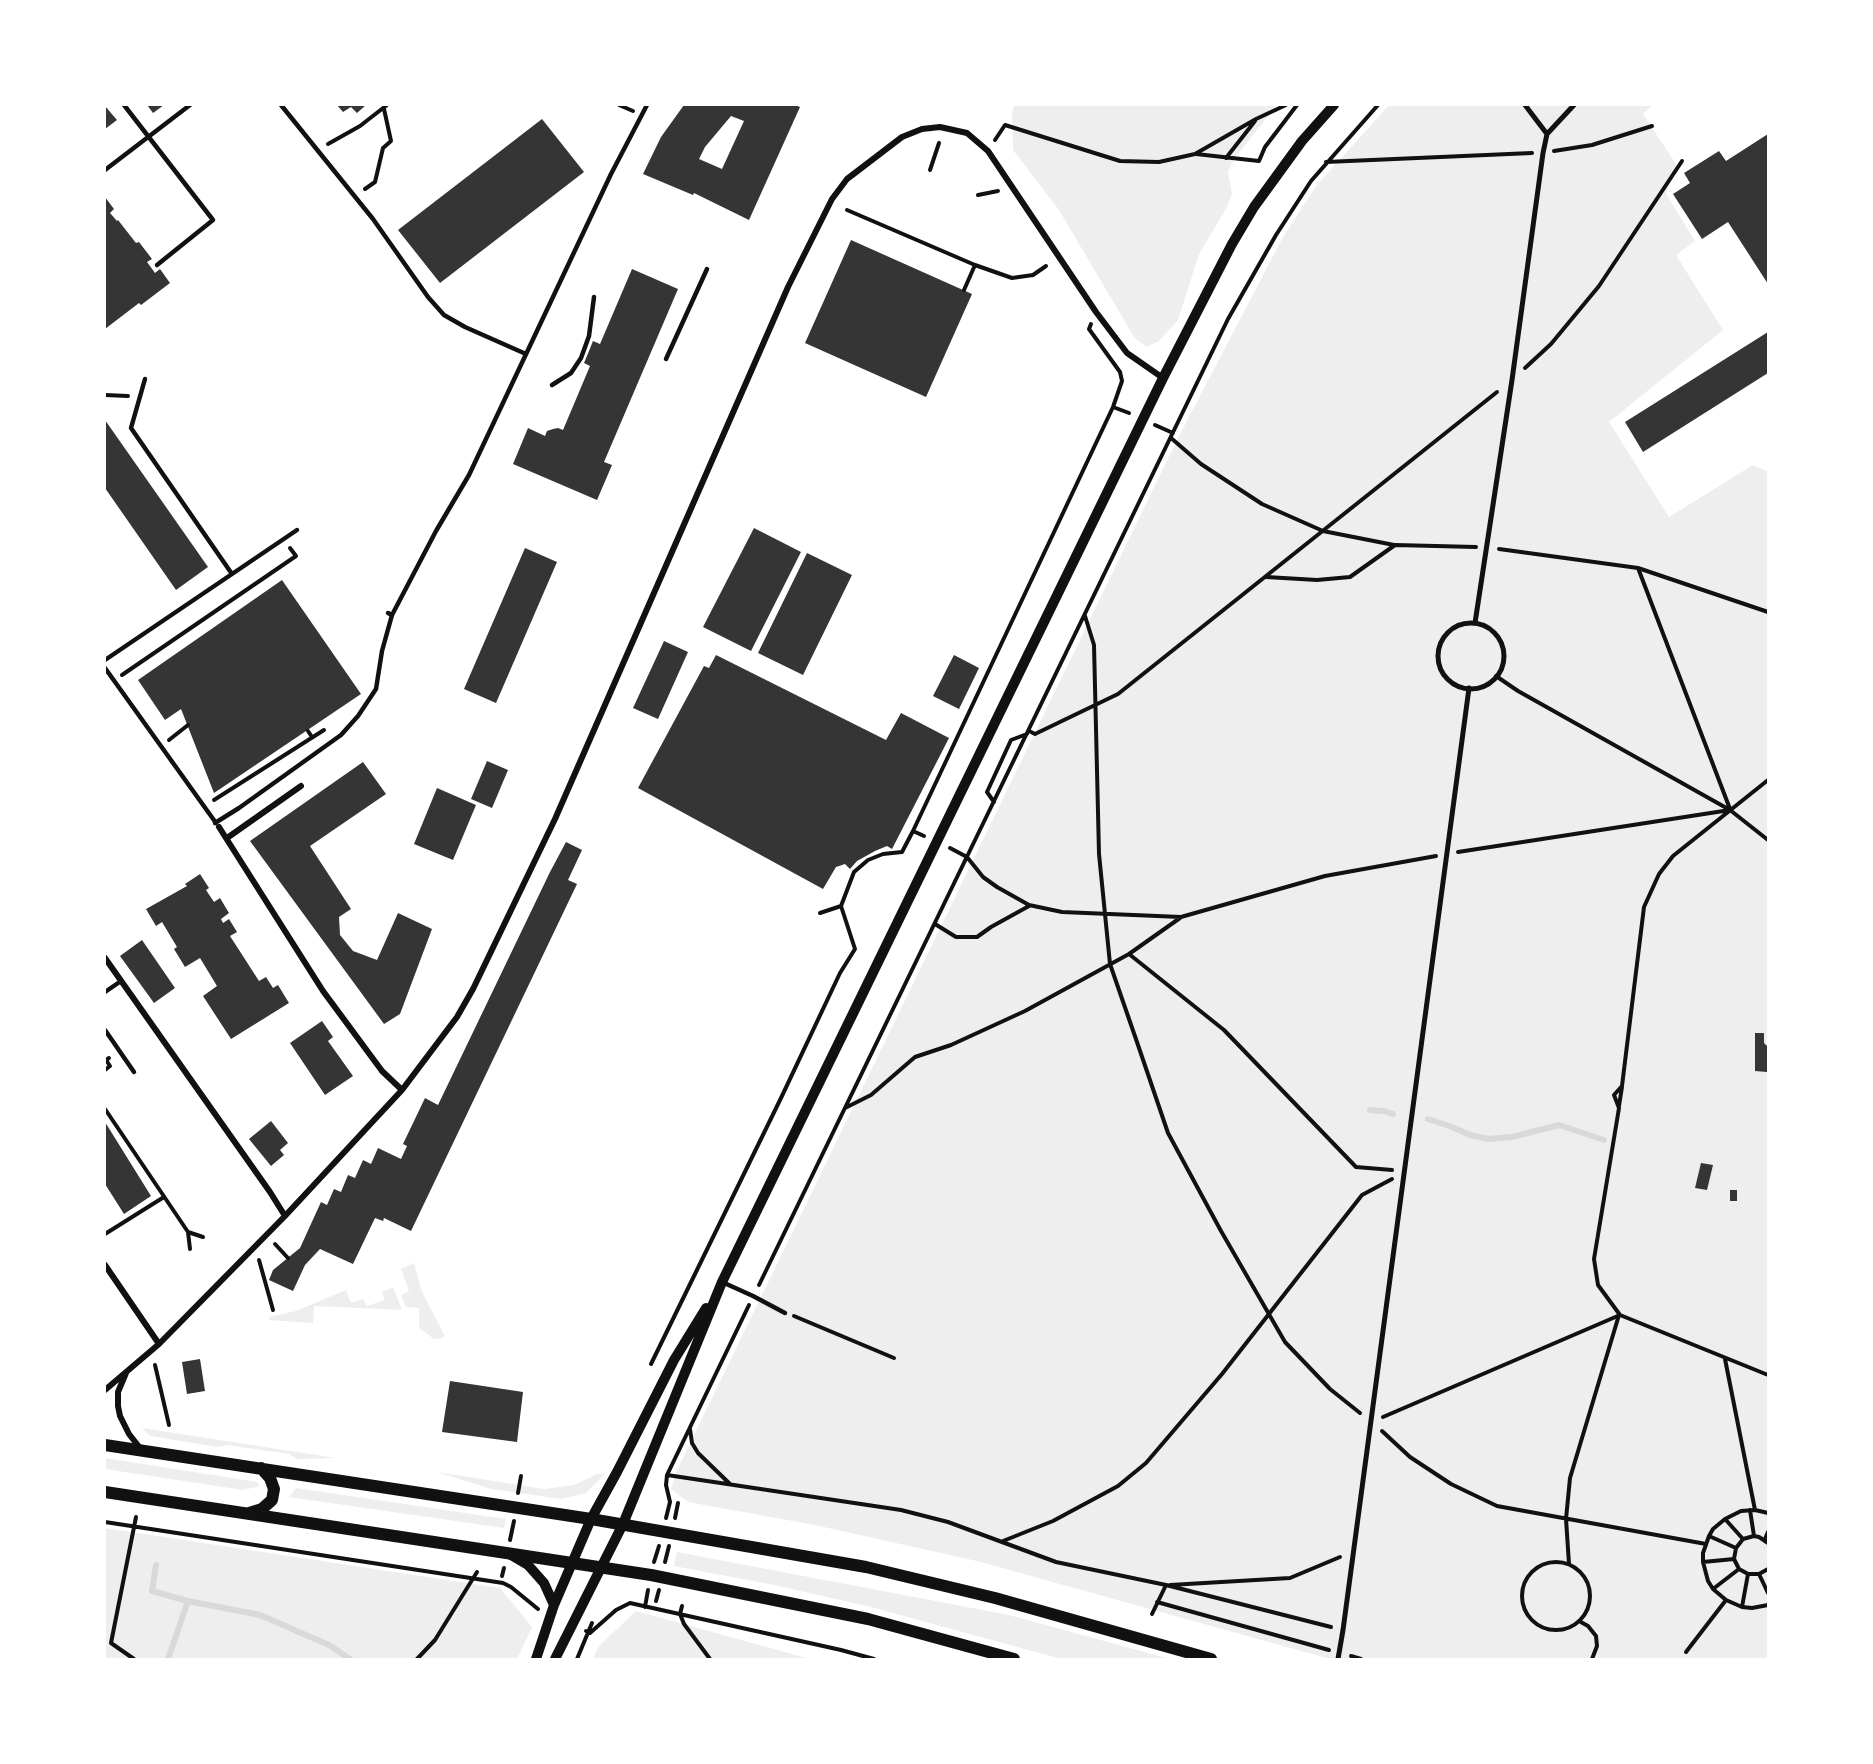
<!DOCTYPE html>
<style>
body{margin:0}
#map{position:relative;width:1873px;height:1764px;overflow:hidden;background:#fff;font-family:"Times New Roman",serif}
canvas{display:block}
.frame{position:absolute;inset:0;border:106px solid #fff;pointer-events:none}
</style>
<div id="map">
<canvas width="1873" height="1764"></canvas>
<div class="frame"></div>
</div>
<script>
const context = document.querySelector('canvas').getContext('2d');
context.lineJoin = 'round';
function paint(path, color) { context.fillStyle = color; context.fill(path, 'evenodd'); }
const toPath = rows => new Path2D(rows.map(r => 'M' + r).join(''));
function strokePath(path, color, width, dash) { context.strokeStyle = color; context.lineWidth = width; context.lineCap = dash ? 'butt' : 'round'; context.setLineDash(dash || []); context.stroke(path); }
const green = toPath([
 [1014,105,1277,105,1234,159,1228,172,1232,194,1227,207,1199,254,1178,320,1159,341,1146,347,1134,337,1059,210,1013,150,1012,113],
 [1389,105,1653,105,1643,114,1676,164,1666,194,1695,241,1676,255,1723,330,1609,422,1669,517,1753,465,1768,472,1768,1659,1330,1659,977,1561,815,1525,688,1502,671,1489,677,1470,1178,438,1283,237,1317,185],
 [414,1263,422,1292,445,1336,440,1339,434,1339,419,1328,419,1308,406,1307,401,1295,409,1291,401,1269],
 [393,1287,402,1310,314,1306,313,1323,269,1320,269,1317,296,1311,346,1290,351,1303,363,1299,367,1306,385,1300,382,1292],
 [142,1428,336,1458,297,1459,289,1454,227,1445,217,1447,150,1436],
 [105,1458,257,1482,260,1486,243,1490,105,1469],
 [437,1472,544,1489,574,1485,597,1474,605,1474,586,1493,561,1499,491,1489],
 [296,1488,506,1519,504,1528,289,1497],
 [105,1528,500,1588,532,1627,517,1659,105,1659],
 [677,1552,1009,1615,1170,1659,1061,1659,871,1607,774,1585,674,1566],
 [636,1611,810,1659,593,1659,599,1646]
]);
const stream = toPath([
 [1370,1110,1383,1111,1393,1114],
 [1428,1119,1452,1127,1470,1135,1488,1139,1512,1137,1559,1125,1604,1140],
 [156,1565,152,1591,188,1601],
 [168,1659,188,1601,260,1615,329,1645,350,1659]
]);
const building = toPath([
 [147,105,164,105,153,113],
 [337,105,366,105,357,113,351,107,343,112],
 [684,105,795,105,800,107,749,220,694,193,693,195,643,174,661,137],
 [731,116,744,121,722,169,699,159,705,147],
 [105,106,117,120,105,129],
 [542,119,584,172,440,283,398,230],
 [1768,134,1768,284,1728,222,1702,239,1673,194,1690,183,1684,173,1719,151,1726,161],
 [105,197,114,209,110,213,117,221,118,220,136,243,139,242,152,259,147,262,155,273,160,269,170,283,141,305,139,303,105,329],
 [851,240,972,294,926,397,805,343],
 [632,269,678,289,604,462,612,465,597,500,513,464,528,428,545,436,547,431,553,429,558,428,563,430,590,366,584,363,589,351,593,341,600,344],
 [1768,332,1768,373,1643,452,1625,422],
 [105,420,208,567,176,590,105,488],
 [754,528,801,552,751,651,703,627],
 [525,548,557,562,496,703,464,689],
 [807,553,852,575,803,675,758,653],
 [282,580,361,694,214,793,181,709,165,720,138,680],
 [664,641,688,652,658,719,633,708],
 [716,655,886,740,901,713,949,738,892,849,887,846,875,851,857,861,850,869,845,864,836,867,823,889,638,788,704,666,709,668],
 [954,655,979,668,959,709,933,696],
 [487,761,508,770,492,808,471,799],
 [363,762,386,794,310,846,351,909,339,917,340,935,353,951,377,960,398,913,432,929,400,1014,384,1024,250,841],
 [437,788,476,805,453,860,414,844],
 [566,842,582,850,568,880,577,884,411,1231,384,1218,383,1221,375,1218,353,1264,320,1249,305,1265,293,1291,269,1280,273,1270,300,1248,321,1202,327,1205,334,1189,341,1192,348,1175,355,1178,363,1160,371,1164,378,1148,401,1159,407,1146,403,1144,425,1098,438,1105,550,872],
 [200,874,209,888,206,890,214,902,220,898,229,913,221,919,223,923,229,919,237,932,230,936,259,981,266,977,273,988,278,985,289,1003,231,1039,203,996,217,986,200,958,185,967,174,949,177,947,162,922,156,926,146,909,187,886,185,884],
 [142,940,175,988,154,1003,120,956],
 [322,1021,333,1037,328,1041,353,1076,325,1095,290,1043],
 [1755,1033,1764,1033,1764,1043,1768,1047,1767,1072,1755,1071],
 [271,1121,288,1143,280,1150,284,1155,271,1166,249,1139],
 [105,1122,151,1196,124,1214,105,1184],
 [1701,1163,1713,1165,1707,1190,1695,1188],
 [1730,1190,1737,1190,1737,1201,1730,1201],
 [200,1359,205,1391,187,1394,182,1362],
 [450,1381,523,1392,517,1442,442,1432]
]);
const path = toPath([
 [619,105,633,111],
 [995,140,1005,125,1120,161,1159,162,1195,154,1256,119,1286,105],
 [328,144,360,126,387,105],
 [1554,151,1592,145,1652,126],
 [1196,154,1259,161,1265,147,1297,105],
 [1226,158,1255,121],
 [1326,162,1532,153],
 [930,170,939,143],
 [365,189,375,182,383,148,391,141,384,109],
 [978,195,998,191],
 [847,210,975,265,964,290],
 [975,265,1012,278,1033,275,1046,266],
 [1525,368,1551,344,1599,286,1682,161],
 [105,395,128,396],
 [1113,407,1129,413],
 [1155,425,1173,433],
 [1171,438,1201,464,1262,504,1323,531,1394,545],
 [1499,549,1638,568,1768,612],
 [1638,568,1730,809],
 [1266,577,1317,580,1350,577,1395,545,1476,547],
 [1085,616,1094,645,1099,854,1110,964,1138,1045,1168,1133,1221,1231,1285,1342,1330,1389,1360,1413],
 [122,675,296,556,290,548],
 [1496,676,1518,691,1730,810,1768,840],
 [308,731,312,737],
 [1029,731,1035,734,1118,694,1497,392],
 [169,740,188,725],
 [1768,780,1673,856,1659,874,1644,907,1622,1086,1614,1095,1619,1108,1594,1259,1598,1285,1620,1315,1768,1375],
 [214,800,324,730],
 [994,802,987,792,1011,740,1027,734],
 [913,831,1113,407,1122,381,1120,372,1089,329,1091,324],
 [950,848,967,857,983,877,997,887,1029,905,1062,912,1181,917,1325,876,1436,856],
 [1458,852,1730,810],
 [820,913,841,906],
 [935,924,956,937,977,937,991,927,1029,906],
 [1129,954,1224,1030,1356,1167,1392,1170],
 [105,1070,110,1066,106,1060,109,1058],
 [1619,1106,1622,1087],
 [845,1108,871,1095,915,1057,951,1045,1025,1011,1129,954,1180,918],
 [105,1109,188,1232,203,1237],
 [188,1232,190,1249],
 [105,1234,164,1197],
 [275,1244,288,1258],
 [259,1260,273,1310],
 [759,1285,1228,319,1276,235,1311,181,1378,105],
 [794,1316,894,1358],
 [1725,1359,1755,1510],
 [651,1364,781,1098,840,973,855,949,841,906,854,872,868,860,883,854,902,852,913,831,924,836],
 [155,1365,169,1425],
 [1383,1417,1620,1315],
 [690,1429,692,1443,698,1453,730,1484],
 [1382,1431,1410,1457,1451,1484,1497,1506,1706,1544],
 [667,1475,901,1510,948,1522,1056,1562,1166,1585,1331,1627],
 [518,1493,521,1476],
 [1750,1510,1754,1536],
 [1768,1513,1755,1510,1741,1511,1725,1519,1713,1529,1709,1536,1703,1553,1703,1562,1708,1581,1713,1589,1726,1600,1742,1607,1752,1608,1768,1605],
 [666,1518,670,1502,666,1485,667,1475,749,1305],
 [675,1518,678,1503],
 [1725,1519,1743,1539],
 [105,1522,503,1583,511,1587,538,1609],
 [1709,1536,1736,1548],
 [1765,1539,1768,1532],
 [510,1540,514,1521],
 [1003,1541,1053,1521,1118,1486,1146,1463,1222,1374,1362,1195,1392,1179],
 [1768,1543,1759,1537,1754,1536,1743,1539,1736,1548,1734,1559,1739,1569,1748,1574,1759,1574,1768,1569],
 [654,1562,659,1546],
 [665,1562,669,1546],
 [1703,1562,1734,1559],
 '1522 1596a34 34 0 1 1 68 0a34 34 0 1 1-68 0Z',
 [1569,1564,1566,1519,1570,1478,1619,1315],
 [1759,1574,1768,1593],
 [502,1576,504,1568],
 [1170,1585,1290,1578,1340,1557],
 [1713,1589,1739,1569],
 [656,1601,659,1590],
 [1157,1602,1329,1650],
 [682,1606,680,1614,684,1624,710,1659],
 [645,1607,648,1590],
 [1742,1607,1748,1574],
 [1152,1614,1166,1585],
 [1579,1621,1588,1626,1596,1636,1597,1646,1592,1659],
 [586,1631,590,1633,616,1610,630,1603,841,1650,874,1659],
 [1686,1652,1726,1600],
 [1351,1656,1361,1659],
 [134,1659,111,1643,136,1517],
 [417,1659,435,1640,477,1572],
 [577,1659,592,1623]
]);
const service = toPath([
 [124,105,213,220,157,265],
 [281,105,373,219,428,297,444,315,465,327,526,354],
 [105,170,190,105],
 [666,359,707,269],
 [552,385,571,373,581,358,589,336,594,297],
 [232,574,297,530],
 [388,613,392,615,436,531,469,475,611,174,647,105],
 [105,660,232,574,131,428,145,379],
 [105,668,216,823],
 [215,823,239,808,341,735,358,716,376,689,382,651,392,615],
 [105,992,121,981],
 [105,1030,134,1072],
 [722,1282,753,1296,785,1313]
]);
const pedestrian = toPath([
 [1525,105,1547,134],
 [1475,623,1512,380,1543,153,1547,134,1574,105],
 '1438 656a33 33 0 1 1 66 0a33 33 0 1 1-66 0Z',
 [1338,1659,1343,1630,1469,688]
]);
const minor = toPath([
 [219,827,323,991,382,1071,402,1090],
 [227,838,301,786],
 [105,958,270,1192,285,1216],
 [105,1265,159,1344],
 [126,1373,118,1392,118,1406,120,1416,129,1434,140,1448],
 [105,1390,159,1344,285,1216,402,1090,457,1017,473,989,555,819,788,287,832,199,847,179,902,137,922,129,940,127,967,133,988,151,1096,312,1127,353,1163,378]
]);
const tertiary = toPath([
 [511,1555,528,1565,544,1583,554,1605],
 [536,1659,554,1605,591,1519,617,1472,674,1360,706,1308],
 [555,1659,623,1524,722,1282,1163,378,1232,244,1254,207,1302,141,1334,105]
]);
const secondary = toPath([
 [105,1445,591,1519,866,1567,995,1598,1211,1659],
 [105,1492,651,1575,868,1619,1014,1659],
 [249,1513,262,1509,272,1500,274,1489,270,1478,261,1468]
]);
paint(green, '#eee');
strokePath(stream, '#d9d9d9', 6);
paint(building, '#353535');
strokePath(path, '#111', 4);
strokePath(service, '#111', 4.5);
strokePath(pedestrian, '#111', 5);
strokePath(minor, '#111', 6);
strokePath(tertiary, '#111', 10);
strokePath(secondary, '#111', 12);
</script>
